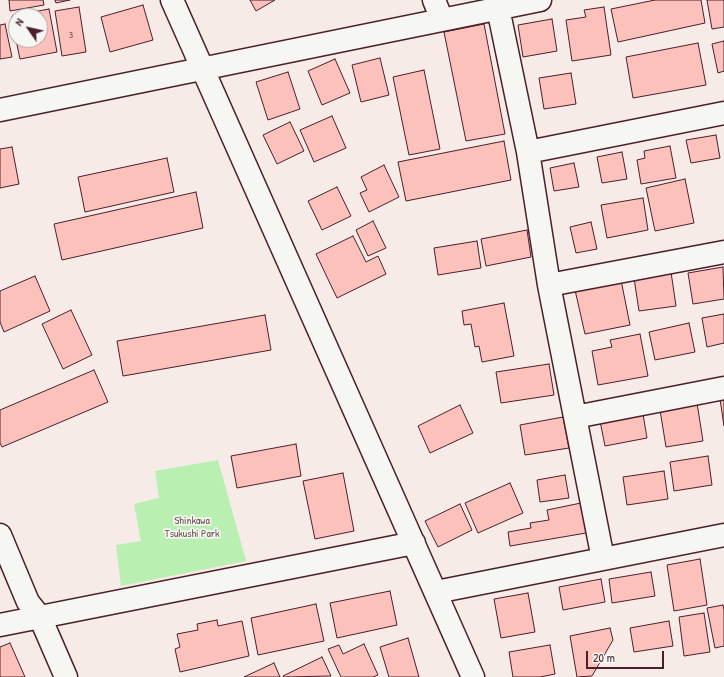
<!DOCTYPE html>
<style>
body{margin:0}
#map{position:relative;width:724px;height:677px;overflow:hidden;background:#f7ebe7;font-family:"Patrick Hand",sans-serif}
canvas{display:block}
.north{position:absolute;left:8px;top:8px;width:40px;height:40px;box-sizing:border-box;background:#f6f6f2;border:1px solid #b1a0a2;border-radius:50%;rotate:304deg;font-size:11px;font-weight:700;line-height:16px;text-align:center;color:#4a1f2b}
.north::after{content:'';display:block;margin:auto;width:14px;height:18px;background:#4a1f2b;clip-path:polygon(50% 0,100% 100%,50% 72%,0 100%)}
.scale{position:absolute;left:586px;top:651px;width:78px;height:18px;box-sizing:border-box;border:2px solid #4a1f2b;border-top:0;padding-left:5px;font-size:12px;line-height:14px;white-space:nowrap;color:#4a1f2b;-webkit-text-stroke:3px #f6f6f2;paint-order:stroke}
</style>
<div id="map">
<canvas width="724" height="677"></canvas>
<div class="north">N</div>
<div class="scale">20 m</div>
</div>
<script>
const context = document.querySelector('canvas').getContext('2d');
context.lineJoin = 'round';
function paint(path, color) { context.fillStyle = color; context.fill(path, 'evenodd'); }
const toPath = rows => new Path2D(rows.map(r => 'M' + r).join(''));
function strokePath(path, color, width, dash) { context.strokeStyle = color; context.lineWidth = width; context.lineCap = dash ? 'butt' : 'round'; context.setLineDash(dash || []); context.stroke(path); }
function write(font, color, halo, rows, align = 'center') {
  context.font = font + ' "Patrick Hand",sans-serif'; context.lineWidth = 3.5; context.setLineDash([]); context.textBaseline = 'middle'; context.strokeStyle = halo; context.fillStyle = color; for (const [text, x, y, turn = 0] of rows) {
    context.save(); context.translate(x, y); context.rotate((+turn || 0) * Math.PI / 180); context.textAlign = isNaN(turn) ? turn : align; if (halo) context.strokeText(text, 0, 0); context.fillText(text, 0, 0); context.restore();
  }
}
const green = toPath([
 [218,460,246,561,121,586,116,545,141,541,134,504,159,498,155,471]
]);
const building = toPath([
 [9,0,43,0,44,5,10,11,9,0],
 [55,0,70,0,56,3,55,0],
 [250,0,275,0,256,11,250,0],
 [655,0,701,0,705,23,618,42,611,9,655,0],
 [707,0,724,0,724,27,712,29,707,0],
 [143,5,153,40,110,52,101,17,143,5],
 [79,7,86,52,62,56,55,11,79,7],
 [604,7,611,55,572,61,566,20,586,17,584,10,604,7],
 [49,9,57,52,20,59,16,40,40,40,40,16,16,16,16,38,12,16,49,9],
 [552,19,557,51,523,57,518,25,552,19],
 [5,24,12,57,0,59,0,25,5,24],
 [484,24,505,134,466,141,444,32,484,24],
 [724,41,724,71,718,73,712,44,724,41],
 [698,43,706,85,633,98,626,57,698,43],
 [380,58,389,95,361,102,352,65,380,58],
 [335,59,350,93,322,105,308,71,335,59],
 [424,70,440,149,409,155,393,77,424,70],
 [288,72,300,109,268,120,256,82,288,72],
 [571,73,576,104,544,109,539,78,571,73],
 [332,116,346,148,314,162,300,130,332,116],
 [290,122,304,151,277,164,263,135,290,122],
 [716,135,720,158,691,163,686,140,716,135],
 [504,141,511,180,406,201,398,162,504,141],
 [670,146,676,178,641,184,637,160,645,158,644,151,670,146],
 [12,147,19,184,0,188,0,149,12,147],
 [622,152,627,179,602,183,597,157,622,152],
 [167,158,174,192,85,212,78,177,167,158],
 [574,163,579,187,554,191,550,168,574,163],
 [384,165,399,197,369,212,360,193,367,190,361,177,384,165],
 [685,179,694,223,655,231,646,188,685,179],
 [337,187,351,216,322,230,308,201,337,187],
 [196,192,203,228,62,260,54,224,196,192],
 [643,198,648,230,607,238,601,205,643,198],
 [373,221,386,248,368,256,356,230,373,221],
 [591,222,597,249,576,253,570,227,591,222],
 [527,230,531,257,486,266,481,239,527,230],
 [353,236,366,262,378,256,386,274,337,298,316,254,353,236],
 [477,241,481,268,438,275,434,248,477,241],
 [723,267,724,299,693,304,688,273,723,267],
 [671,272,676,306,639,311,634,278,671,272],
 [35,276,50,311,4,332,0,322,0,291,35,276],
 [621,280,630,325,585,334,575,290,621,280],
 [504,303,514,356,482,362,479,346,475,347,471,324,464,325,462,311,504,303],
 [71,310,92,355,63,369,42,324,71,310],
 [724,314,724,343,707,347,702,318,724,314],
 [265,315,271,350,123,376,117,341,265,315],
 [689,323,695,352,655,360,649,332,689,323],
 [640,334,648,376,598,385,592,351,612,347,610,340,640,334],
 [549,364,554,395,501,403,496,372,549,364],
 [94,370,108,402,2,447,0,443,0,410,94,370],
 [720,399,724,399,724,426,720,399],
 [697,403,703,441,666,447,660,410,697,403],
 [460,405,473,433,430,453,418,426,460,405],
 [643,414,647,438,605,446,600,421,643,414],
 [563,417,569,448,525,455,520,425,563,417],
 [296,444,301,476,237,488,231,456,296,444],
 [708,456,712,485,674,491,670,462,708,456],
 [664,471,668,499,627,505,623,477,664,471],
 [343,473,354,531,315,539,303,481,343,473],
 [565,475,569,498,540,502,537,480,565,475],
 [510,483,523,513,478,533,465,503,510,483],
 [581,503,586,533,510,546,508,532,531,528,530,523,549,520,547,510,581,503],
 [460,504,472,530,438,547,425,521,460,504],
 [700,559,707,605,674,611,667,565,700,559],
 [651,572,655,596,612,603,609,579,651,572],
 [601,579,605,602,563,610,559,587,601,579],
 [390,591,397,625,337,638,330,603,390,591],
 [528,593,535,632,501,638,494,599,528,593],
 [316,604,324,641,258,655,251,618,316,604],
 [723,605,724,610,724,646,715,648,707,608,723,605],
 [704,613,710,652,684,656,679,617,704,613],
 [217,620,218,626,242,621,249,656,180,672,175,649,180,647,177,634,198,630,197,624,217,620],
 [669,621,673,646,634,652,630,628,669,621],
 [610,628,613,640,592,676,577,677,570,636,610,628],
 [408,638,419,677,389,677,380,647,408,638],
 [10,643,25,677,0,677,0,647,10,643],
 [364,644,378,675,373,677,341,677,328,649,339,645,343,654,364,644],
 [550,645,555,674,540,677,513,677,509,652,550,645],
 [322,657,331,676,284,677,283,676,322,657],
 [274,663,280,677,244,677,274,663]
]);
const minor = toPath([
 [172,0,473,677],
 [434,0,442,20],
 [498,8,528,152,549,285,603,559],
 [0,110,540,0],
 [528,152,724,113],
 [549,285,724,252],
 [575,417,724,388],
 [0,535,28,602,40,617,66,677],
 [436,592,724,535],
 [0,625,414,543]
]);
const numberNames = [
 ["3",71,36]
];
const parkNames = [
 ["Shinkawa",192,521],
 ["Tsukushi Park",192,534]
];
paint(green, '#b9efb1');
paint(building, '#fdc1bc');
strokePath(building, '#4a1f2b', 1);
strokePath(minor, '#4a1f2b', 25);
strokePath(minor, '#f6f6f2', 22);
write('9px', '#77484f', null, numberNames);
write('11px', '#66534c', '#f6f6f2', parkNames);
</script>
